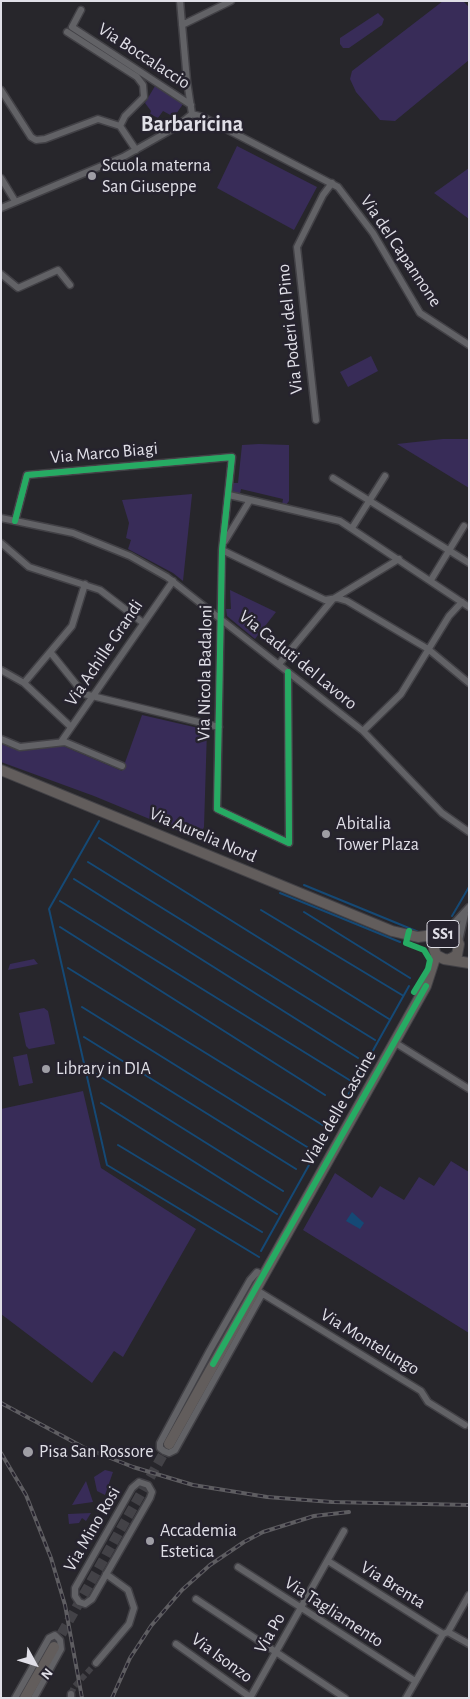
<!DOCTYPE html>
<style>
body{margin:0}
#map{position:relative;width:470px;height:1699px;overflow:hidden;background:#27262b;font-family:"Alegreya Sans",sans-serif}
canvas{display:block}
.frame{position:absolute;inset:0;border:2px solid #e0dfe7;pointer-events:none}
.north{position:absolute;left:10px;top:1639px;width:50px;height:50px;-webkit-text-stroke:4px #26232e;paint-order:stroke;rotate:129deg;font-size:14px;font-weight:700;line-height:20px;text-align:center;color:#e0dfe7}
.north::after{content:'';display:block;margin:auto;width:18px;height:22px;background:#e0dfe7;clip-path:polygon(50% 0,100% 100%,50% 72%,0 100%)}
</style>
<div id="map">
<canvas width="470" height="1699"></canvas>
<div class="frame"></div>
<div class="north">N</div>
</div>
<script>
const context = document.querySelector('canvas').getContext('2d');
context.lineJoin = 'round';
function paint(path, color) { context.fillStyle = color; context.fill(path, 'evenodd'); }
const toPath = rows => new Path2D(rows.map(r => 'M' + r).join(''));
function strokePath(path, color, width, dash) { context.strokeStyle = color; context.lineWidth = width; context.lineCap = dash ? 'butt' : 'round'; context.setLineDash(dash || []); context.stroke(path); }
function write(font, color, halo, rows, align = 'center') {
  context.font = font + ' "Alegreya Sans",sans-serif'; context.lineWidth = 5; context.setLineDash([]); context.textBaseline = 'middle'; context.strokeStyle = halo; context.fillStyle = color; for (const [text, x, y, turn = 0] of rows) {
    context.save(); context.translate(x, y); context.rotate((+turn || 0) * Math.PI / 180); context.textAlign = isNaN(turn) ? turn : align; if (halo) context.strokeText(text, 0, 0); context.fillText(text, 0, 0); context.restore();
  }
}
const green = toPath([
 [443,1,463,1,469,7,469,60,395,121,380,120,356,92,350,79,352,71],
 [378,13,384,19,382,25,349,48,343,48,340,44,340,38],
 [155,86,183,104,174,117,163,111,158,118,150,114,151,111,145,103],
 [237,146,317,187,294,230,217,188],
 [469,168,469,219,434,193],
 [371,356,378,371,348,387,340,372],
 [443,439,469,439,469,488,397,444],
 [259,444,289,445,289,501,286,505,282,505,283,499,241,489,240,494,233,492,233,483,238,483,242,445],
 [192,494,192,495,183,581,173,573,128,549,131,540,126,538,129,523,122,500],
 [230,590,276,612,255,639,227,616,226,609,231,609],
 [142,715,207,730,204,827,198,839,94,796,1,762,1,744,20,751,63,746,122,771],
 [34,959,38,964,8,970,10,964],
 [44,1008,48,1011,55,1044,29,1049,26,1046,19,1013],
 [27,1054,33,1083,19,1086,13,1057],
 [83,1091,101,1168,196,1229,123,1357,114,1351,92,1383,1,1314,1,1109],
 [451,1161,469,1172,469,1333,303,1230,335,1173,372,1198,380,1186,404,1200,419,1177,434,1186],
 [105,1470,113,1472,105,1495,97,1491,94,1477],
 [86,1481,93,1502,72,1505],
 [91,1513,86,1521,82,1518,79,1523,69,1524,68,1514]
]);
const water = toPath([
 [352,1212,364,1223,360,1229,346,1221]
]);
const stream = toPath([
 [99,821,49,909,107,1165,259,1257],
 [99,838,389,1019],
 [88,862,375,1040],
 [74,879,358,1058],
 [304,885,421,933],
 [280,893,400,942],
 [60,901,351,1081],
 [261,910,402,995],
 [304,912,410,978],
 [452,916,469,887],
 [60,927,325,1095],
 [68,968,324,1126],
 [82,1007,307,1147],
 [84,1037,296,1169],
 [96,1074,283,1191],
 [101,1103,277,1214],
 [118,1145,262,1232],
 [261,1251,409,986]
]);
const minorTunnel = toPath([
 [71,1694,74,1687,96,1663]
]);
const primaryTunnel = toPath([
 [54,1647,169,1444]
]);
const minor = toPath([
 [180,1,187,81,192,114,203,117,338,187,373,233,420,313,469,345],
 [81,10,72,27,191,105],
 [182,25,231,1],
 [67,32,137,77,143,85,144,97,125,116,120,126],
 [1,90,31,137,36,140,45,139,98,119,120,126],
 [120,126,136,150],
 [1,178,15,201],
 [1,208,123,157,176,127,192,114],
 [1,274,18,288,58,270,70,285],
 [316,420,297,247,323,195,332,183],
 [333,478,469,563],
 [229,495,340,521,469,607],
 [1,518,73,533,130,556,167,577,363,731,442,813,469,832],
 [15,521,27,475,232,457,222,550,217,809,289,843,288,672],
 [352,528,385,476],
 [225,541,250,500],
 [1,543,29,567,100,590,142,622],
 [222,550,325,600,337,598,347,601,428,649,469,683],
 [431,580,464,526],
 [51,653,84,694,219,727],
 [279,664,333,599,399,559],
 [1,670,24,683,71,727],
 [24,683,72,626,85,584],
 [363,731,401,694,449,616,462,602],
 [1,739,20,747,65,742,122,766],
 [61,742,173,581],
 [445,933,469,907],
 [459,941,465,914],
 [394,1042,469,1089],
 [258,1291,421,1391,428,1402,465,1425],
 [262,1294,175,1450,169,1453,164,1451,160,1448,160,1443,210,1350,250,1280,257,1272,263,1275],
 [139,1482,148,1485,152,1492,150,1498,92,1599,85,1604,79,1602,75,1596,75,1588,132,1488,139,1482],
 [328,1561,443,1634],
 [238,1567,415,1681],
 [196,1599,345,1698],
 [448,1632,469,1595],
 [448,1632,469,1644],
 [176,1644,250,1697],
 [96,1663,129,1624,134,1608,128,1590,106,1574],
 [71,1694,71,1698],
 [15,1698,49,1638,55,1635,60,1640,61,1649,34,1698],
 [250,1698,344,1531],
 [406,1698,443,1634,448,1632]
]);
const primary = toPath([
 [1,770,392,931,418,937,441,934],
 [450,959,457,955,459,944,456,937,445,933,435,940,434,949,436,955,444,959,469,963],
 [169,1444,426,986,436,955],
 [25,1698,54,1647]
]);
const rail = toPath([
 [1,1403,83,1447,133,1467,193,1485,267,1497,332,1502,469,1505],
 [1,1453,26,1495,51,1558,65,1605,82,1698],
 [112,1698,130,1658,151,1626,182,1590,210,1565,244,1542,263,1532,314,1516,349,1512]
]);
const cycleway = toPath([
 [15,521,27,475,232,457,222,550,217,809,289,843,288,672],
 [409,931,406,943,424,950,430,960,428,969,414,992],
 [213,1364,426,986]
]);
const markers = [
 [92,176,5,"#9f9ea5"],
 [326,834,5,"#9f9ea5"],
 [46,1069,5,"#9f9ea5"],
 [28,1452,6,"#9f9ea5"],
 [150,1541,5,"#9f9ea5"]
];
const shields = [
 [443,934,32]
];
const shieldNames = [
 ["SS1",443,934]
];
const streetNames = [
 ["Via Boccalaccio",144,56,33],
 ["Via del Capannone",401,251,56],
 ["Via Poderi del Pino",290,329,-96],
 ["Via Marco Biagi",104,453,-5],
 ["Via Achille Grandi",104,653,-56],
 ["Via Caduti del Lavoro",298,660,39],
 ["Via Nicola Badaloni",205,673,-89],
 ["Via Aurelia Nord",203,835,23],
 ["Viale delle Cascine",339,1108,-60],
 ["Via Montelungo",370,1342,31],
 ["Via Mino Rosi",92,1529,-60],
 ["Via Brenta",393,1585,32],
 ["Via Tagliamento",334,1612,33],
 ["Via Po",270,1633,-60],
 ["Via Isonzo",222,1658,36]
];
const poiNames = [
 ["Scuola materna",102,166],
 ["San Giuseppe",102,187],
 ["Abitalia",336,824],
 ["Tower Plaza",336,845],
 ["Library in DIA",56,1069],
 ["Pisa San Rossore",39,1452],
 ["Accademia",160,1531],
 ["Estetica",160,1552]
];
const districtNames = [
 ["Barbaricina",192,124]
];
paint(green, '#382c58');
paint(water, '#154975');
strokePath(stream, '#154975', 2);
strokePath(minorTunnel, '#434247', 6, [6, 3]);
strokePath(primaryTunnel, '#434247', 10, [10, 5]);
strokePath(minor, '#424146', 9);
strokePath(primary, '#424146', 12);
strokePath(minor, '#626266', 6);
strokePath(primary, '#625d5c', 10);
strokePath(rail, '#5e5d61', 4);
strokePath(rail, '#26232e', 2, [5.5]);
strokePath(cycleway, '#26ab63', 6);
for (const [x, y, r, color] of markers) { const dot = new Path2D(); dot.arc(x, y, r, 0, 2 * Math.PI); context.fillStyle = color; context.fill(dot); strokePath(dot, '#26232e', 2); }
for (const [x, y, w] of shields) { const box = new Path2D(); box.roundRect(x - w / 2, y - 13.5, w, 27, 4); context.fillStyle = '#26232e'; context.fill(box); strokePath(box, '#e0dfe7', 1); }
write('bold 16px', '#e0dfe7', null, shieldNames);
write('18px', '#e0dfe7', '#26232e', streetNames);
write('18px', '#e0dfe7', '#26232e', poiNames, 'left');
write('bold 22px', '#e0dfe7', '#26232e', districtNames);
</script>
